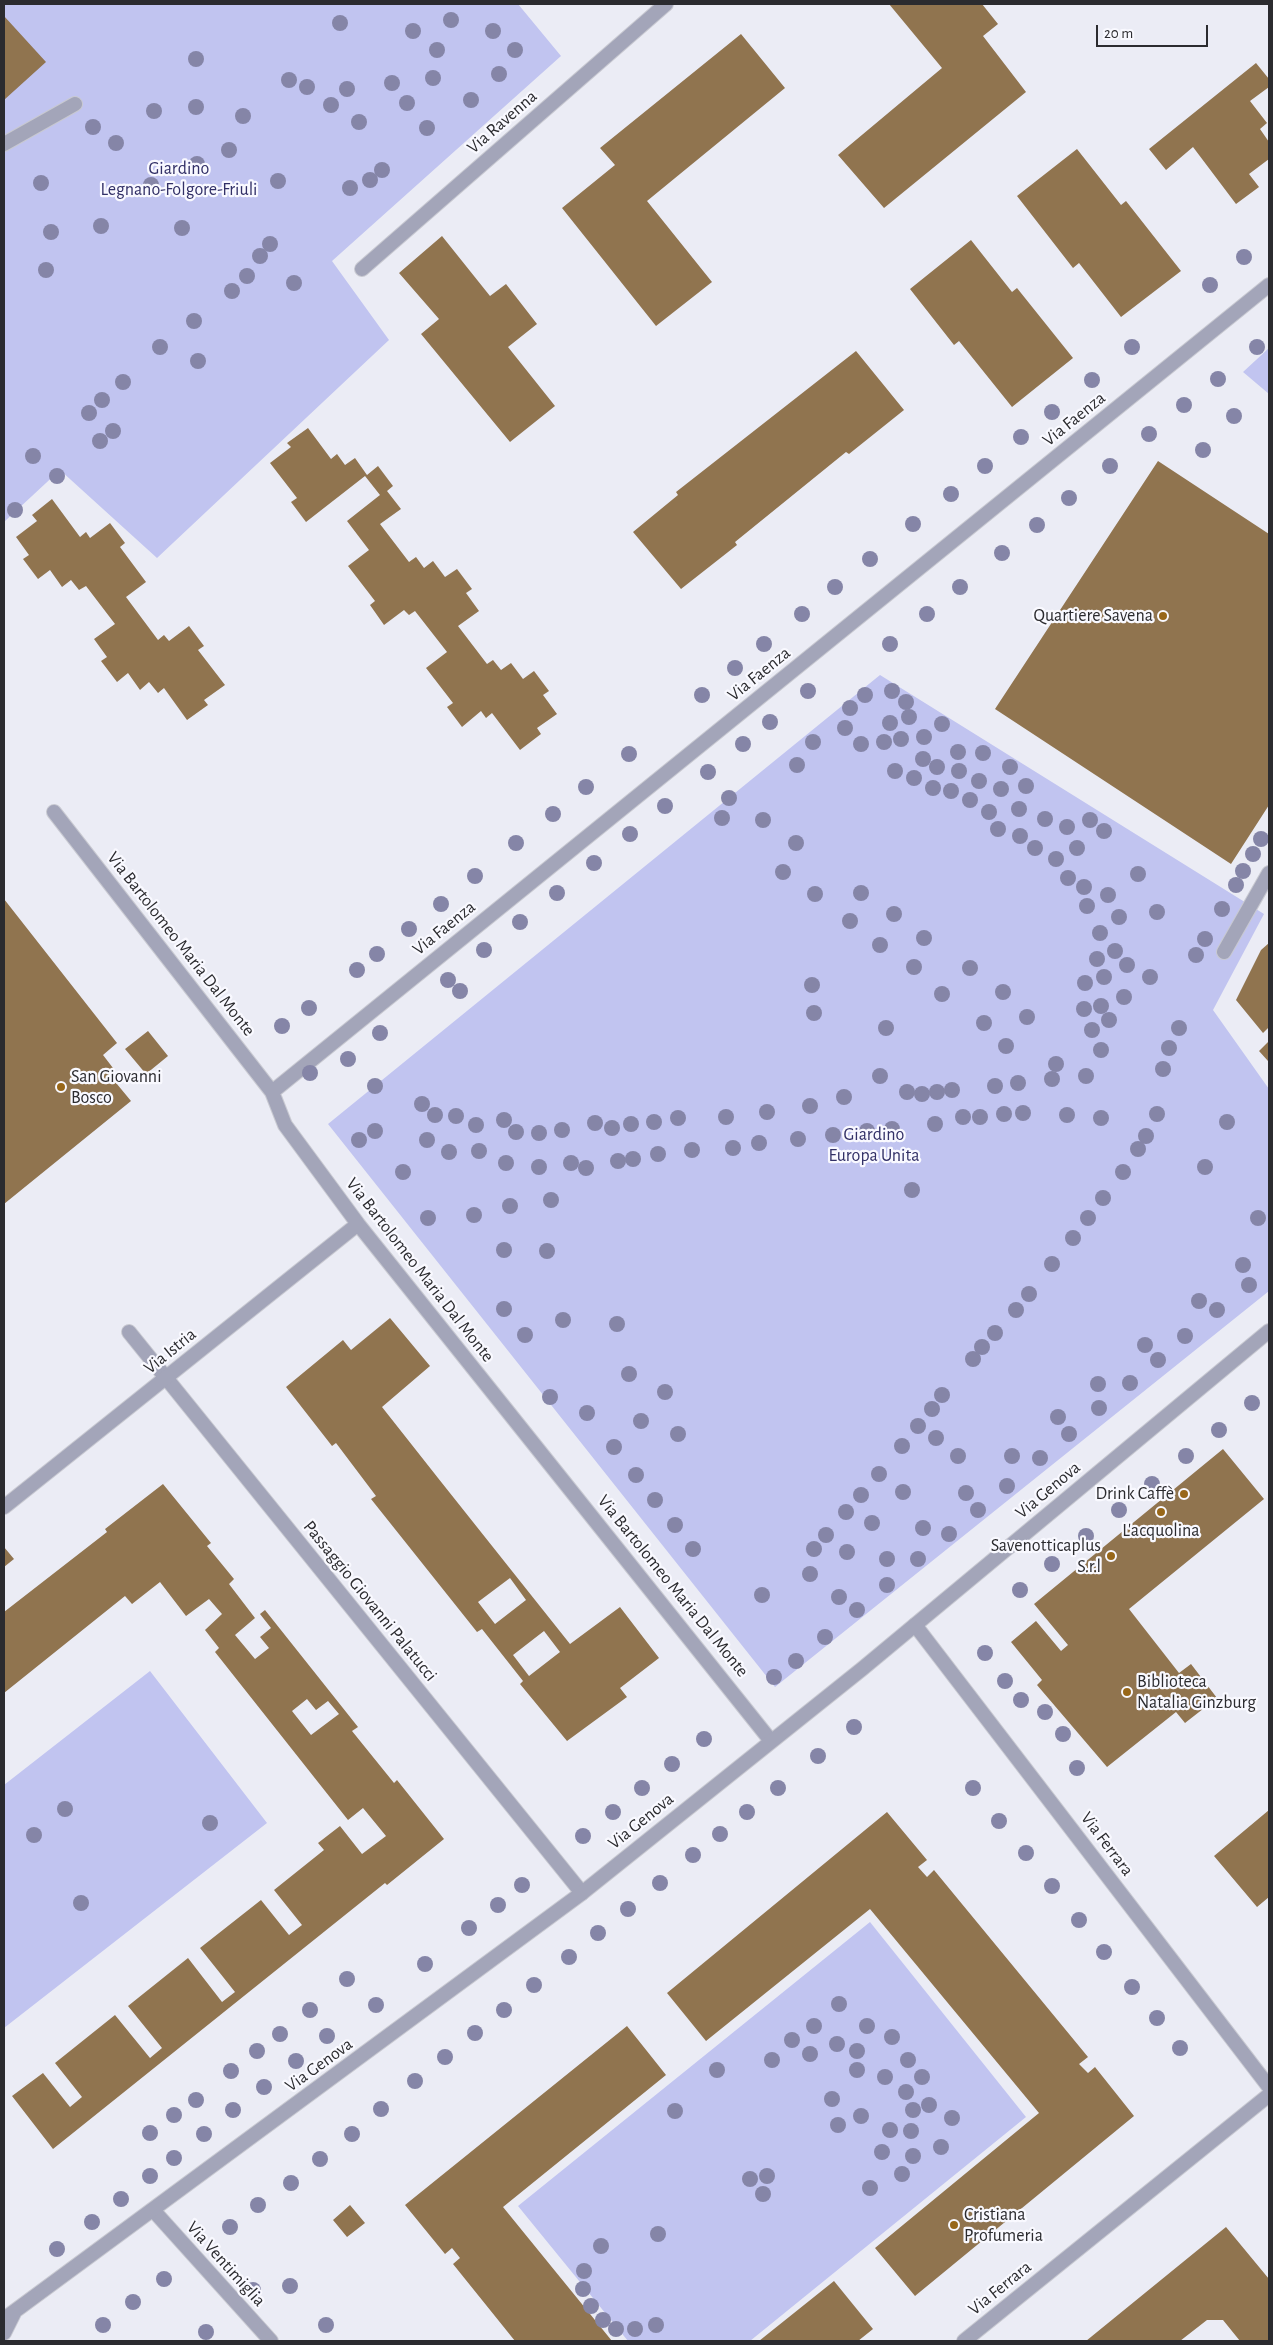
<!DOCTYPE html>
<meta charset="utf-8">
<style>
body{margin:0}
#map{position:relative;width:1273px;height:2345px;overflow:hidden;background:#ebecf5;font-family:"Alegreya Sans",sans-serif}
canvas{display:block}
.frame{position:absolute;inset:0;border:5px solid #2b2b2f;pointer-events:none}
.scale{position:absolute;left:1096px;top:25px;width:112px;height:22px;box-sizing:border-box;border:2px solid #2b2b2f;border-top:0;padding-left:6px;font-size:15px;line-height:18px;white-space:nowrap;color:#2b2b2f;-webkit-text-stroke:4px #f9f9ff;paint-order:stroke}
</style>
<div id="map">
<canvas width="1273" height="2345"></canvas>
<div class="frame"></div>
<div class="scale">20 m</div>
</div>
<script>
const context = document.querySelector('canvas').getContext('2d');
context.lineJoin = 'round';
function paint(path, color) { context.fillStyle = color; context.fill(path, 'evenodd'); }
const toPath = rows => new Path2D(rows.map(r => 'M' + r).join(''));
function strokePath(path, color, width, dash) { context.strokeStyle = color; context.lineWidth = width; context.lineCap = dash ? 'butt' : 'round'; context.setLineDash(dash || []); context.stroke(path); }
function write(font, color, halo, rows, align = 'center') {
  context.font = font + ' "Alegreya Sans",sans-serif'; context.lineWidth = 4.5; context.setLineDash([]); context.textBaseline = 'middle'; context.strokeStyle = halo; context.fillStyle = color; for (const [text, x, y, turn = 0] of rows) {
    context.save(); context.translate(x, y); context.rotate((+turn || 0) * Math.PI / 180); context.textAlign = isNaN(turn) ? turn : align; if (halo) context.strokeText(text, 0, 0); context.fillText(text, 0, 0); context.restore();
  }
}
const green = toPath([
 [4,4,518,4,561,56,332,261,389,340,157,558,60,470,4,522],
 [1269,348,1269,394,1243,372],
 [880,675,1264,914,1213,1010,1269,1089,1269,1291,775,1687,328,1124],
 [150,1671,267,1823,4,2028,4,1785],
 [870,1922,1026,2117,750,2341,628,2341,518,2206]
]);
const building = toPath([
 [889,4,982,4,998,24,983,36,1026,92,884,208,838,155,942,68],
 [4,16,46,62,4,100],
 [741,34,785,88,647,201,712,282,656,326,562,208,615,165,600,148],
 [1256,63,1269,79,1269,87,1250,101,1267,123,1260,129,1269,142,1269,159,1249,174,1259,187,1236,204,1193,147,1166,170,1149,149],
 [1077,149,1121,205,1126,201,1181,271,1121,317,1079,263,1073,268,1017,196],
 [442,236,490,296,506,284,537,324,508,347,555,406,510,442,421,334,439,319,399,273],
 [971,240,1012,292,1017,288,1073,358,1012,407,959,341,954,345,910,289],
 [856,351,904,410,849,454,846,452,735,542,737,545,681,589,633,532,678,495,676,492],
 [308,428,331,459,337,454,345,465,355,458,367,475,378,466,393,486,387,491,401,509,380,524,409,562,416,557,424,568,433,561,445,577,457,569,472,589,466,593,479,611,458,626,487,664,493,660,501,670,511,663,523,679,534,671,549,691,543,695,557,714,537,728,541,734,520,750,492,713,486,718,481,711,462,727,447,707,453,703,426,668,447,652,415,611,409,615,404,610,384,625,370,605,375,601,348,566,369,550,347,521,380,495,365,476,306,522,291,502,297,498,270,463,291,447,287,443],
 [1158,461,1269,534,1269,805,1231,864,995,709],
 [52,499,80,537,86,532,90,538,110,523,125,543,120,547,146,582,126,597,158,640,164,635,169,641,189,626,204,646,198,650,225,685,204,700,208,705,187,720,164,688,158,693,149,682,140,690,128,673,117,682,101,661,107,657,94,639,115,624,86,586,79,590,71,580,62,587,50,570,38,579,23,559,29,555,16,537,37,521,32,515],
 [4,899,117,1043,103,1055,113,1068,107,1072,131,1101,4,1204],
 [1269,943,1269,1027,1263,1033,1236,1000,1261,950],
 [148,1031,168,1056,146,1074,125,1049],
 [1269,1041,1269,1060,1268,1061,1259,1051],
 [390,1318,430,1366,382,1407,438,1478,570,1644,620,1607,659,1658,620,1688,627,1697,567,1741,520,1684,523,1681,482,1629,477,1632,371,1499,376,1496,336,1443,332,1446,286,1387,343,1340,351,1350],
 [510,1578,526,1600,495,1624,478,1602],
 [544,1631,560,1652,529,1676,513,1655],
 [1223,1449,1264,1499,1129,1609,1179,1673,1191,1664,1217,1698,1185,1723,1176,1712,1107,1767,1037,1685,1042,1680,1011,1642,1036,1621,1061,1651,1068,1645,1034,1604],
 [163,1484,211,1543,207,1546,234,1579,229,1584,255,1618,235,1635,255,1659,269,1648,260,1637,271,1628,260,1614,265,1610,358,1727,352,1731,394,1783,397,1780,444,1839,387,1885,385,1883,53,2149,12,2096,43,2073,70,2107,82,2097,55,2063,115,2015,150,2058,162,2048,128,2006,188,1958,222,2002,235,1992,200,1948,261,1900,289,1935,302,1925,274,1890,324,1850,318,1843,340,1826,362,1854,386,1836,363,1808,348,1820,215,1652,219,1648,205,1630,222,1614,209,1599,186,1616,160,1582,132,1604,125,1596,4,1693,4,1612,107,1532,105,1529],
 [307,1699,316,1710,328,1701,339,1714,311,1735,292,1711],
 [4,1547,14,1559,4,1567],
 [1269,1810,1269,1897,1257,1907,1214,1856],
 [887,1812,927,1860,918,1867,927,1877,934,1870,1088,2057,1079,2064,1088,2073,1095,2067,1134,2116,915,2296,875,2248,1039,2113,870,1909,706,2041,667,1993],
 [627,2026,666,2075,503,2207,612,2341,515,2341,453,2264,460,2258,452,2248,445,2254,405,2205],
 [350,2205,365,2223,347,2237,333,2220],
 [1226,2227,1269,2279,1269,2341,1240,2341,1223,2320,1207,2320,1180,2341,1086,2341],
 [834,2281,873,2329,858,2341,759,2341]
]);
const pedestrian = toPath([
 [129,1332,582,1893]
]);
const minor = toPath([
 [4,144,75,104],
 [362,269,666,4],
 [54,812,272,1092,285,1125,358,1224,771,1741],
 [1224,952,1269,873],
 [272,1092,1269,285],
 [4,1507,358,1224],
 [915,1625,1269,2087],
 [153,2210,271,2341],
 [964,2341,1269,2095]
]);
const tertiary = toPath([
 [4,2319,582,1893,862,1669,1269,1331],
 [4,2333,14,2313]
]);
const trees = [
 [451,20],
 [340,23],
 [413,31],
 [493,31],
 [437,50],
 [515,50],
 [196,59],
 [499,74],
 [433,78],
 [289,80],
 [392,83],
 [307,87],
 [347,89],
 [471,100],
 [407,103],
 [331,105],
 [196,107],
 [154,111],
 [243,116],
 [359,122],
 [93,127],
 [427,128],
 [116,143],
 [229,150],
 [197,164],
 [382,170],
 [370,180],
 [278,181],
 [41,183],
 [151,185],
 [350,188],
 [101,226],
 [182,228],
 [51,232],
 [270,244],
 [260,256],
 [1244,257],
 [46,270],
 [247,276],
 [294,283],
 [1210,285],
 [232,291],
 [194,321],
 [160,347],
 [1132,347],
 [1257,347],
 [198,361],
 [1218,379],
 [1092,380],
 [123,382],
 [102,400],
 [1184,405],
 [1052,412],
 [89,413],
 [1234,416],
 [113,431],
 [1149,434],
 [1021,437],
 [100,441],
 [1203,450],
 [33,456],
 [985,466],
 [1110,466],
 [57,476],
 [951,494],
 [1069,498],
 [15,510],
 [913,524],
 [1037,525],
 [1002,553],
 [870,559],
 [835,587],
 [960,587],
 [802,614],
 [927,614],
 [764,644],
 [890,644],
 [735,668],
 [808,691],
 [892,691],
 [702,695],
 [865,695],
 [906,702],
 [850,708],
 [909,717],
 [770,722],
 [890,723],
 [942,724],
 [845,728],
 [924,737],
 [901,739],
 [813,742],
 [884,742],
 [743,744],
 [861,744],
 [958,752],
 [983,753],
 [629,754],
 [923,759],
 [797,765],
 [937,767],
 [1010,767],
 [895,771],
 [959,771],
 [708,772],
 [914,778],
 [979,781],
 [1026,786],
 [586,787],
 [933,788],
 [1001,789],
 [951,791],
 [729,798],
 [970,800],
 [665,806],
 [1019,809],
 [989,812],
 [553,814],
 [722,818],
 [1045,819],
 [763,820],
 [1090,820],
 [1067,827],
 [998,829],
 [1104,831],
 [630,834],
 [1020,836],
 [1261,839],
 [516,843],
 [796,843],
 [1035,848],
 [1077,848],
 [1253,854],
 [1056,859],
 [594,863],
 [1243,871],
 [783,872],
 [1138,874],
 [475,876],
 [1068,878],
 [1236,885],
 [1084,887],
 [557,893],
 [861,893],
 [815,894],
 [1108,895],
 [441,904],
 [1087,906],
 [1222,909],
 [1157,912],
 [894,914],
 [1119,917],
 [850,921],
 [520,922],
 [409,929],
 [1100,933],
 [924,938],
 [1205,939],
 [880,945],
 [484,950],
 [1115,951],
 [377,954],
 [1196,955],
 [1097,959],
 [1127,965],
 [914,967],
 [970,968],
 [357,970],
 [1104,977],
 [1150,977],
 [448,980],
 [1085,983],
 [812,985],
 [460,991],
 [1003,992],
 [942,994],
 [1124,997],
 [1101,1006],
 [309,1008],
 [1084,1009],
 [814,1013],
 [1027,1017],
 [1109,1020],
 [984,1023],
 [282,1026],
 [886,1028],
 [1179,1028],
 [1092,1030],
 [380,1033],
 [1006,1046],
 [1169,1048],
 [1101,1050],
 [348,1059],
 [1056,1064],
 [1163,1069],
 [310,1073],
 [880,1076],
 [1086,1076],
 [1052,1079],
 [1018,1083],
 [375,1086],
 [995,1086],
 [952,1090],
 [907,1092],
 [937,1092],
 [922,1094],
 [844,1097],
 [422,1104],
 [810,1106],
 [767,1112],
 [1023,1113],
 [1004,1114],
 [1157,1114],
 [435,1115],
 [1067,1115],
 [456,1116],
 [726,1117],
 [963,1117],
 [980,1117],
 [678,1118],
 [1101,1118],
 [504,1120],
 [654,1122],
 [1227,1122],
 [595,1123],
 [631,1124],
 [935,1124],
 [476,1125],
 [612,1128],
 [892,1129],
 [562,1130],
 [375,1131],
 [867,1131],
 [516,1132],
 [539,1133],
 [833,1135],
 [1146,1136],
 [798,1139],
 [359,1140],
 [427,1140],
 [759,1143],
 [733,1148],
 [1138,1149],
 [692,1150],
 [479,1151],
 [449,1152],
 [658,1154],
 [633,1159],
 [618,1161],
 [506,1163],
 [571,1163],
 [539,1167],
 [1205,1167],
 [586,1168],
 [403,1172],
 [1123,1172],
 [912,1190],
 [1103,1198],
 [551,1200],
 [510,1206],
 [474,1215],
 [428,1218],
 [1088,1218],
 [1258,1218],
 [1073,1238],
 [504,1250],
 [547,1251],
 [1052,1264],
 [1243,1265],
 [1249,1285],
 [1029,1294],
 [1199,1301],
 [504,1309],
 [1016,1310],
 [1217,1310],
 [563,1320],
 [617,1324],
 [995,1333],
 [525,1335],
 [1185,1336],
 [1145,1345],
 [982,1347],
 [973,1359],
 [1158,1360],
 [629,1374],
 [1130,1383],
 [1098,1384],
 [665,1392],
 [942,1395],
 [550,1397],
 [1252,1403],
 [1099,1408],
 [932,1409],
 [587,1413],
 [1058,1417],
 [641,1421],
 [918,1426],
 [1219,1430],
 [678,1434],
 [1069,1434],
 [936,1438],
 [902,1446],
 [614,1447],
 [958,1456],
 [1012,1456],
 [1186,1456],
 [1040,1458],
 [879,1474],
 [636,1475],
 [1152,1484],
 [1007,1486],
 [903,1492],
 [966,1493],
 [861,1495],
 [655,1500],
 [978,1510],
 [1119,1510],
 [846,1512],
 [872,1523],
 [675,1525],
 [923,1528],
 [949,1534],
 [826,1535],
 [1086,1536],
 [693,1549],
 [814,1549],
 [847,1552],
 [887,1559],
 [918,1559],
 [1052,1564],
 [810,1574],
 [887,1585],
 [1020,1590],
 [762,1595],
 [839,1597],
 [857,1610],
 [825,1637],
 [985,1653],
 [796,1661],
 [774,1677],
 [1005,1681],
 [1021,1700],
 [1045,1712],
 [854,1727],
 [1063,1734],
 [704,1739],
 [818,1756],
 [672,1764],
 [1077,1768],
 [642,1788],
 [778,1788],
 [973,1788],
 [65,1809],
 [613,1812],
 [747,1812],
 [999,1821],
 [210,1823],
 [720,1834],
 [34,1835],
 [583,1836],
 [1026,1853],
 [693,1855],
 [660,1883],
 [522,1885],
 [1052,1886],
 [81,1903],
 [498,1905],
 [628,1909],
 [1079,1920],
 [469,1928],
 [598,1933],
 [1104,1952],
 [569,1957],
 [425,1964],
 [347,1979],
 [534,1985],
 [1132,1987],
 [839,2004],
 [376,2005],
 [310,2010],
 [504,2010],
 [1157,2018],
 [814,2026],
 [867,2026],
 [475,2033],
 [280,2034],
 [327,2036],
 [892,2037],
 [792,2040],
 [837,2044],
 [1180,2048],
 [257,2051],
 [857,2051],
 [810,2054],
 [445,2057],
 [772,2060],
 [908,2060],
 [296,2061],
 [717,2070],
 [857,2070],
 [231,2071],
 [885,2077],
 [922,2077],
 [415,2081],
 [264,2087],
 [906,2092],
 [832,2099],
 [196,2100],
 [929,2105],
 [381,2109],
 [233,2110],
 [913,2110],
 [675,2111],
 [174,2115],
 [861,2116],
 [952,2118],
 [838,2125],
 [890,2130],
 [911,2131],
 [150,2133],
 [204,2134],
 [352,2134],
 [941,2147],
 [882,2152],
 [913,2156],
 [174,2158],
 [320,2159],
 [902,2174],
 [150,2176],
 [767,2176],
 [750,2179],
 [291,2183],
 [870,2188],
 [763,2194],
 [121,2199],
 [258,2205],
 [92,2222],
 [230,2227],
 [658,2234],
 [601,2246],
 [57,2249],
 [584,2271],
 [164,2279],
 [290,2286],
 [583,2289],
 [253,2290],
 [133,2302],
 [591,2306],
 [603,2320],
 [103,2325],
 [326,2325],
 [656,2325],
 [616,2329],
 [635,2329],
 [206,2332]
];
const markers = [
 [1163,616,5,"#986719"],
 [61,1087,5,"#986719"],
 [1184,1494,5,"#986719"],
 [1161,1512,5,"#986719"],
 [1111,1556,5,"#986719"],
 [1127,1692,5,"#986719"],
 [954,2225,5,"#986719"]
];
const streetNames = [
 ["Via Ravenna",502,122,-41],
 ["Via Faenza",1074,419,-39],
 ["Via Faenza",759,674,-39],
 ["Via Faenza",444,928,-39],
 ["Via Bartolomeo Maria Dal Monte",181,944,52],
 ["Via Bartolomeo Maria Dal Monte",420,1270,52],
 ["Via Istria",170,1351,-39],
 ["Via Genova",1048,1490,-40],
 ["Via Bartolomeo Maria Dal Monte",673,1586,51],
 ["Passaggio Giovanni Palatucci",370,1601,51],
 ["Via Genova",641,1821,-39],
 ["Via Ferrara",1107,1844,53],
 ["Via Genova",319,2065,-36],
 ["Via Ventimiglia",226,2264,48],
 ["Via Ferrara",1000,2288,-39]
];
const parkNames = [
 ["Giardino",179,169],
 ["Legnano-Folgore-Friuli",179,190],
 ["Giardino",874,1135],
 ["Europa Unita",874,1156]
];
const poiNames = [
 ["Quartiere Savena",1153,616],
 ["San Giovanni",71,1077,"left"],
 ["Bosco",71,1098,"left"],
 ["Drink Caffè",1174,1494],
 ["L'acquolina",1161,1531,"center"],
 ["Savenotticaplus",1101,1546],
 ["S.r.l",1101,1567],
 ["Biblioteca",1137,1682,"left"],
 ["Natalia Ginzburg",1137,1703,"left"],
 ["Cristiana",964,2215,"left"],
 ["Profumeria",964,2236,"left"]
];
paint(green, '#c1c4f0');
paint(building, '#90744f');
strokePath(pedestrian, '#c8c9d1', 16);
strokePath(minor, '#c8c9d1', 16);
strokePath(tertiary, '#c8c9d1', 16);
strokePath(pedestrian, '#a3a5b9', 14);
strokePath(minor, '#a3a5b9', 14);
strokePath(tertiary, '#a3a5b9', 14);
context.fillStyle = '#8585a7';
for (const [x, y] of trees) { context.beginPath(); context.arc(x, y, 8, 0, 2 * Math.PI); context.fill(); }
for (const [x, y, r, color] of markers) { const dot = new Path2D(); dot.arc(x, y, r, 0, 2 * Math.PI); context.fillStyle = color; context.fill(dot); strokePath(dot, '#f9f9ff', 2); }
write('18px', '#2b2b2f', '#f9f9ff', streetNames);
write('18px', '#323067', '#f9f9ff', parkNames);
write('18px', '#2b2b2f', '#f9f9ff', poiNames, 'right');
</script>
